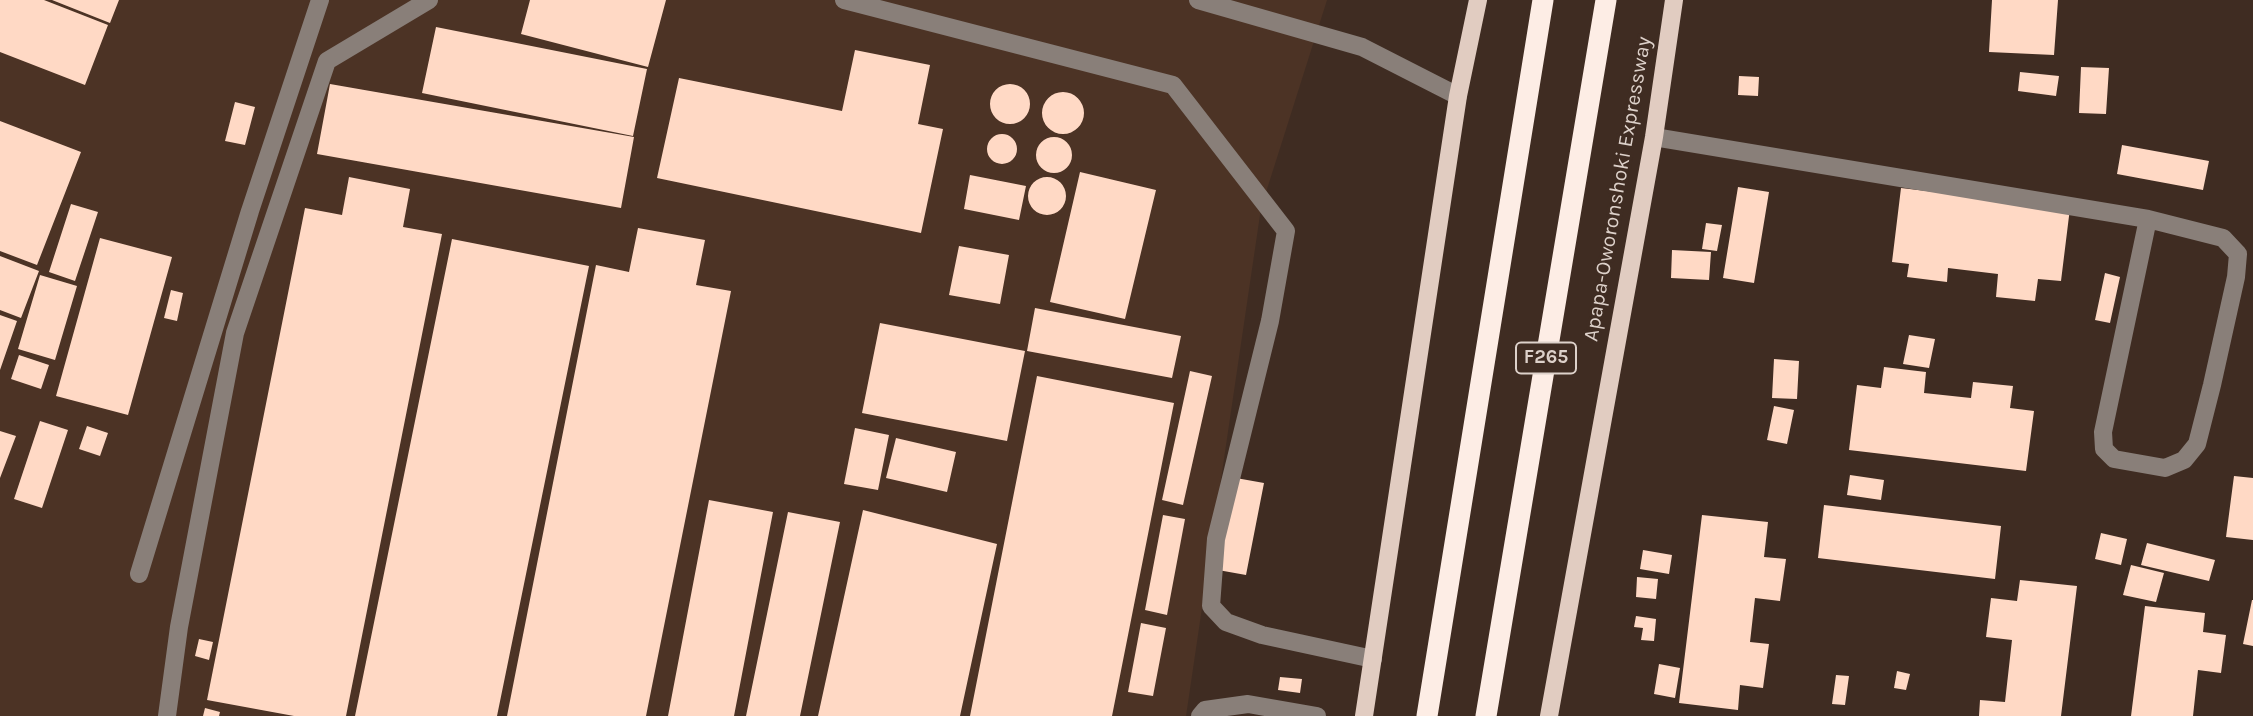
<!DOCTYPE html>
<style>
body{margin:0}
canvas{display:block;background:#3f2c22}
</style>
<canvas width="2253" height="716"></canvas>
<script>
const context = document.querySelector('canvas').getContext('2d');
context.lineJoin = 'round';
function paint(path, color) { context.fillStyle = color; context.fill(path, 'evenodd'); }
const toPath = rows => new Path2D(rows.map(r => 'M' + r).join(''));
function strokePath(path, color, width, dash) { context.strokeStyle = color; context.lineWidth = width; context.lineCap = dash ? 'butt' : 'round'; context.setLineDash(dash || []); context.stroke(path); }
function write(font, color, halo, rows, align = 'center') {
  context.font = font + ' Karla,sans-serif'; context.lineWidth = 7; context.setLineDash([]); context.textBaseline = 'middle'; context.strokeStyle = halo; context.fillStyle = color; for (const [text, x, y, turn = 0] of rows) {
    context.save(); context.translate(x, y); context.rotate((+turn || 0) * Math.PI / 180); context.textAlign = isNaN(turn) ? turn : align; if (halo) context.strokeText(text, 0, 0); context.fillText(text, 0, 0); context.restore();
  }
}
const built = toPath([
 [0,0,1327,0,1261,208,1186,716,0,716]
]);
const building = toPath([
 [0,0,44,0,108,25,85,85,0,52],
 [52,0,119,0,110,23],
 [530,0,666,0,648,67,521,34],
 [1992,0,2058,0,2054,55,1989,52],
 [436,27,647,69,633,136,422,93],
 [855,50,930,65,918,124,943,129,921,233,657,178,679,78,842,111],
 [2081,67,2109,68,2106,114,2079,113],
 [2020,72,2059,76,2056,96,2018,91],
 [1739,76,1759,77,1758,96,1738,95],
 [330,84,634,137,621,208,317,154],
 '990 104a20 20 0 1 1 40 0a20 20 0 1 1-40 0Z',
 '1042 113a21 21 0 1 1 42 0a21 21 0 1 1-42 0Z',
 [235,102,255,107,245,145,225,141],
 [0,121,81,152,37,265,0,251],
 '987 149a15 15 0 1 1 30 0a15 15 0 1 1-30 0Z',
 '1036 155a18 18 0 1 1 36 0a18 18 0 1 1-36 0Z',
 [2122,145,2209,161,2203,190,2117,174],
 [1080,172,1156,190,1125,319,1050,302],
 [970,175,1026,186,1019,220,964,209],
 '1028 196a19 19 0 1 1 38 0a19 19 0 1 1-38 0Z',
 [349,177,410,189,403,227,442,234,346,716,294,716,207,700,305,208,342,215],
 [1738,187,1769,192,1754,283,1723,278],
 [1901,188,2070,208,2061,281,2038,279,2035,301,1996,297,1998,274,1948,268,1947,282,1907,277,1909,264,1892,262],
 [71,204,98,212,75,281,49,272],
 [1706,223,1722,225,1717,251,1702,249],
 [638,228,705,240,696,285,731,291,646,716,507,716,596,265,629,272],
 [100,238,172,257,128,415,56,396],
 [452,239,589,266,497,716,355,716],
 [959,246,1009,255,1000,304,949,295],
 [1672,250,1711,252,1709,280,1671,278],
 [0,256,39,271,21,318,0,310],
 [2105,273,2120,277,2110,323,2095,320],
 [40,275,77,286,55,360,18,349],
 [171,290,183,293,177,321,164,318],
 [1035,308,1181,336,1172,378,1027,351],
 [0,315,17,321,0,370],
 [880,323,1025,351,1007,441,862,413],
 [1909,335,1935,339,1929,368,1903,364],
 [19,355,49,365,41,389,11,379],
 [1774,359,1799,361,1797,399,1772,398],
 [1884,367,1926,372,1924,393,1971,398,1973,382,2013,386,2010,408,2034,411,2026,471,1849,450,1857,385,1881,388],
 [1190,371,1212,376,1183,505,1162,500],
 [1037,376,1174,403,1112,716,970,716],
 [1774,406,1794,410,1787,444,1767,440],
 [40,421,68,430,42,508,14,499],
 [87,426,108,433,100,456,79,449],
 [855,428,889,435,878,490,844,484],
 [0,431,16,436,0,478],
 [896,438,956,452,947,492,886,478],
 [1850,475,1884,480,1881,500,1847,495],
 [2234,476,2253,478,2253,540,2226,537],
 [1236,478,1264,483,1246,575,1218,570],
 [709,500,773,512,734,716,668,716],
 [1824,505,2001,526,1995,579,1818,558],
 [863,510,997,544,960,716,818,716],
 [788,512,840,522,800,716,746,716],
 [1163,515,1185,519,1167,615,1145,610],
 [1702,515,1768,522,1764,557,1786,559,1780,601,1755,598,1750,642,1769,644,1763,688,1740,685,1738,710,1679,703],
 [2101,533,2127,539,2121,565,2095,559],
 [2147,543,2215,560,2209,581,2141,565],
 [1643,550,1672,555,1669,574,1640,569],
 [2131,565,2164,573,2156,602,2123,595],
 [1637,577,1658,579,1656,599,1636,597],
 [2020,580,2077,586,2061,716,1979,716,1980,700,2005,702,2012,640,1986,637,1991,598,2017,601],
 [2252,600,2253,600,2253,646,2243,644],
 [2145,606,2205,613,2203,632,2226,635,2221,673,2198,670,2193,716,2131,716],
 [1636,616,1656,619,1654,641,1641,640,1643,628,1634,627],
 [1141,623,1166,628,1153,696,1128,692],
 [199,639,213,642,209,660,195,656],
 [1659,664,1680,668,1675,698,1654,694],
 [1897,671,1910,674,1906,690,1894,688],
 [1836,675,1849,676,1845,705,1832,704],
 [1280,677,1302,679,1300,693,1278,690],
 [205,708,220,712,219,716,203,716]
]);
const minor = toPath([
 [844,0,1173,85,1286,231,1270,321,1216,539,1211,606,1226,622,1262,635,1373,659],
 [1198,0,1362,47,1458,96],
 [1654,137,2148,219,2223,238,2238,254,2236,277,2212,385,2197,444,2184,460,2165,468,2114,459,2104,449,2103,432,2148,219],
 [139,574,250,211,320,0],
 [167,716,179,627,235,333,327,61,429,0],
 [1200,716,1205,710,1248,704,1317,716]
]);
const major = toPath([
 [1364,716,1458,96,1478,0],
 [1549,716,1654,137,1674,0]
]);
const highway = toPath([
 [1427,716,1543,0],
 [1486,716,1606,0]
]);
const shields = [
 [1546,358,60]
];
const shieldNames = [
 ["F265",1546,358]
];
const streetNames = [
 ["Apapa-Oworonshoki Expressway",1618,189,-80]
];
paint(built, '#4c3325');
paint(building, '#ffd9c5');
strokePath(minor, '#897f79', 18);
strokePath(major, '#e1ccc1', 18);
strokePath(highway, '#fdede5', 21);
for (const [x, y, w] of shields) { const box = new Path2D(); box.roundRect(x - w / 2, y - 15.5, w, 31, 5); context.fillStyle = '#3f2c22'; context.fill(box); strokePath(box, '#ddd1ca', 2); }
write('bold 19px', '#ddd1ca', null, shieldNames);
write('21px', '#ddd1ca', '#3f2c22', streetNames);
</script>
